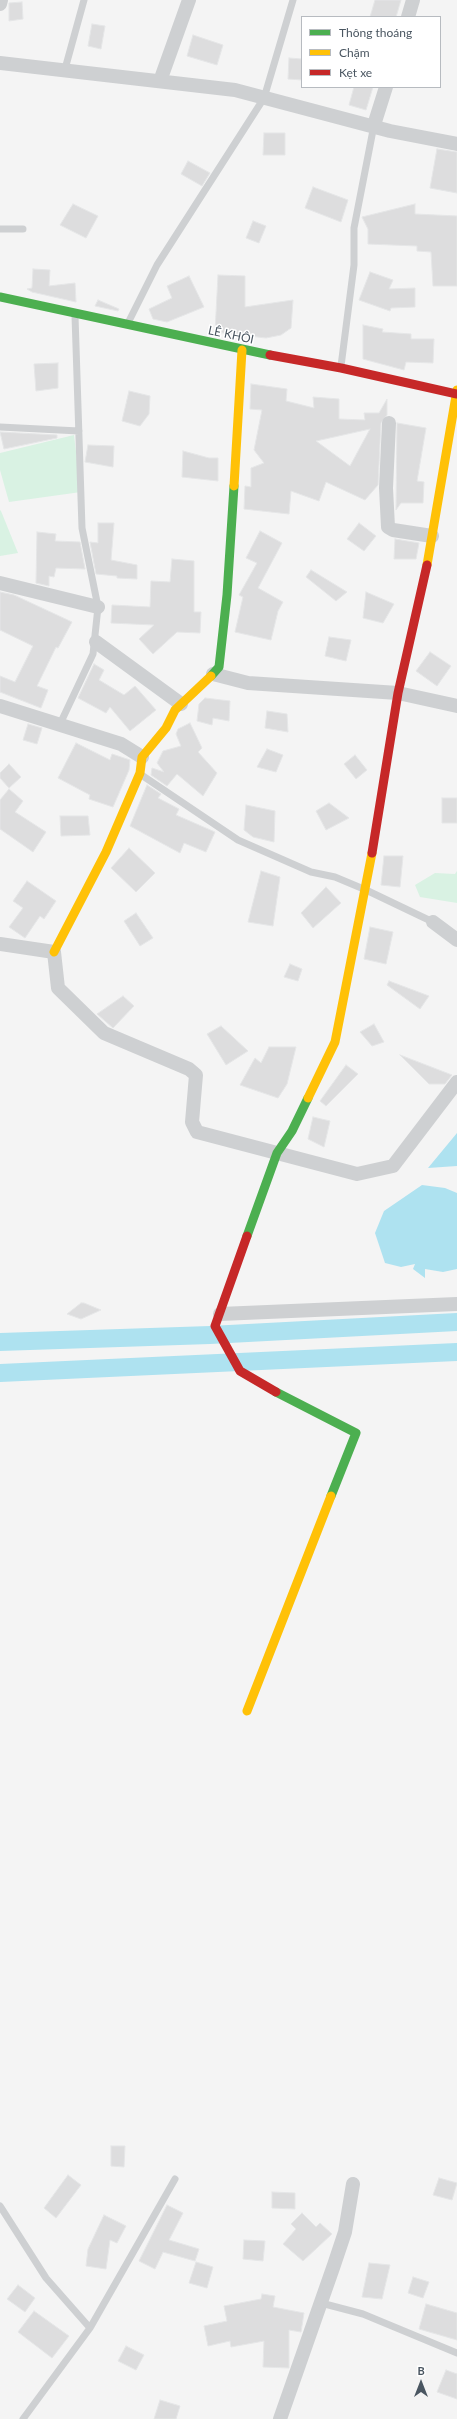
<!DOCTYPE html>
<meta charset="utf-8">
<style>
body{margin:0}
#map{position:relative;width:457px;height:2419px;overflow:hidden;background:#f4f4f4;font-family:Lato,sans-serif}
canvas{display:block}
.legend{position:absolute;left:301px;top:16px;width:140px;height:72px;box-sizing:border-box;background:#fff;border:1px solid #b7bbc0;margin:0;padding:5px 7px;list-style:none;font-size:12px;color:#4a5661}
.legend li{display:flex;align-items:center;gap:8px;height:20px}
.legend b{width:20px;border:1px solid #b7bbc0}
.north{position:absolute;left:401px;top:2363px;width:40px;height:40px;-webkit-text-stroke:3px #fff;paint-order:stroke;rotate:0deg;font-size:11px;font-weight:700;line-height:16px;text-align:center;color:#4a5661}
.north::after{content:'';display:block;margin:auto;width:14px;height:18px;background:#4a5661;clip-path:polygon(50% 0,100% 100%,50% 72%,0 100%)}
</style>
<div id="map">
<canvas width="457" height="2419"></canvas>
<ul class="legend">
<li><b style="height:5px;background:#4caf50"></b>Thông thoáng</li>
<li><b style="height:5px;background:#ffc107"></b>Chậm</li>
<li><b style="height:5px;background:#c62828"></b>Kẹt xe</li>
</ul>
<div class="north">B</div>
</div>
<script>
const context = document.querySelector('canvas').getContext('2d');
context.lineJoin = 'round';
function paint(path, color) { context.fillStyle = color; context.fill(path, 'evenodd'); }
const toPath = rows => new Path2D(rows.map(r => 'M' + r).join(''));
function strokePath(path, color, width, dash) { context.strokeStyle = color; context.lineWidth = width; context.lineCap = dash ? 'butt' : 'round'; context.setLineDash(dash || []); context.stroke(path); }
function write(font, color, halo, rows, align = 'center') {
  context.font = font + ' Lato,sans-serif'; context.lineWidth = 3; context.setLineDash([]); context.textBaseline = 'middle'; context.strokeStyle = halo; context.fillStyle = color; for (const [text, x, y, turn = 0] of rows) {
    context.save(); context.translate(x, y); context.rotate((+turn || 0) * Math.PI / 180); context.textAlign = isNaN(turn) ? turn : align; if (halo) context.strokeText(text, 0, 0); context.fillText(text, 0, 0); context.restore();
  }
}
const green = toPath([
 [74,435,81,492,9,502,0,470,0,453],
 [0,510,1,511,18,553,0,556],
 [457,871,457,903,420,897,415,885,435,873,455,874]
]);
const water = toPath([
 [457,1133,457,1166,428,1168],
 [422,1185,445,1188,457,1193,457,1269,443,1272,425,1269,425,1278,413,1269,415,1264,401,1267,385,1263,375,1233,384,1211]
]);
const canal = toPath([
 [0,1342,210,1335,457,1322],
 [0,1373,457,1352]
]);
const building = toPath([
 [375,0,401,0,396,17,370,17,375,0],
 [22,2,23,19,9,21,9,3,22,2],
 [92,24,105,26,101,49,88,46,92,24],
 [193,35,223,45,217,65,187,56,193,35],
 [289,58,302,59,302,80,288,79,289,58],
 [354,87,373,87,366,110,349,105,354,87],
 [264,133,285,133,285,155,263,155,264,133],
 [437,149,457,152,457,193,430,188,437,149],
 [188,161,210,173,202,186,181,174,188,161],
 [313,187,348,200,341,222,305,208,313,187],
 [73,204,98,216,86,238,60,225,73,204],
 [415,204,415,214,457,216,457,286,433,286,431,252,417,251,417,246,368,244,368,229,362,217,415,204],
 [253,221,266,226,259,243,246,238,253,221],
 [33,269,50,270,49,286,75,283,76,302,32,292,27,289,32,288,33,269],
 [370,272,393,280,389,289,415,288,415,307,391,308,390,311,359,300,370,272],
 [218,275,245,276,245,307,293,300,291,328,281,335,266,338,215,332,218,275],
 [189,276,204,307,167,322,153,319,149,309,172,298,167,286,189,276],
 [98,300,119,309,118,311,95,306,98,300],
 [363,325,383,329,382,332,411,334,411,339,434,339,433,363,406,362,404,370,363,359,363,325],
 [58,363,58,388,36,391,34,364,58,363],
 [251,384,287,389,286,401,314,408,313,397,339,399,339,419,365,420,364,413,379,413,387,399,387,415,381,423,378,485,365,500,326,482,319,501,291,491,289,514,244,509,245,486,251,487,251,468,264,463,254,450,262,410,250,409,251,384],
 [370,429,350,466,316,441,370,429],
 [129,391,150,396,149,414,140,426,122,421,129,391],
 [397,423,426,428,417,481,424,482,423,503,401,503,396,510,397,423],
 [0,432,57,435,57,438,4,449,0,432],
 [88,445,114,446,113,467,85,462,88,445],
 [183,451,209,458,218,458,218,481,182,477,183,451],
 [98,523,114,523,111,560,137,565,137,579,117,578,117,576,96,574,90,542,98,543,98,523],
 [359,523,376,536,364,551,347,539,359,523],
 [260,531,282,543,258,588,283,602,278,611,271,640,235,632,243,597,239,595,257,563,246,558,260,531],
 [37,532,56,534,55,541,80,542,85,569,56,568,54,577,49,576,49,586,36,583,37,532],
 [395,539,419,543,416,559,394,559,395,539],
 [172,559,194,561,194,612,201,612,200,633,177,632,153,654,139,639,154,625,111,623,112,605,150,607,151,581,170,582,172,559],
 [311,570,347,592,336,601,306,577,311,570],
 [0,592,14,595,72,622,58,648,56,647,37,686,48,690,41,708,0,692,0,676,15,682,33,646,0,630,0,592],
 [366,592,394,604,383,623,363,618,366,592],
 [329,637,351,640,346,661,325,656,329,637],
 [430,652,451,666,437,686,416,671,430,652],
 [94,664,104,670,99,680,124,695,135,686,156,710,130,731,110,707,106,713,78,698,94,664],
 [205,698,230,701,229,721,213,718,212,725,197,721,199,704,205,698],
 [267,711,287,714,288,732,265,728,267,711],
 [190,723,202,748,198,752,217,773,203,796,177,774,167,786,151,775,152,768,164,772,157,763,163,751,181,746,176,734,178,729,190,723],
 [28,724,42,728,37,744,23,740,28,724],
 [76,743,110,760,112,754,130,760,129,770,113,807,89,799,90,795,58,778,76,743],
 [267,749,283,755,276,772,257,767,267,749],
 [355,755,367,770,356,779,344,764,355,755],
 [9,764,21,777,9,788,0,778,0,773,9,764],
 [147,785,161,794,158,798,179,809,176,815,215,832,206,852,184,843,180,853,130,826,147,785],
 [9,789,23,801,15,812,46,832,33,852,0,829,0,800,9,789],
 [442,798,457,798,457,823,442,823,442,798],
 [329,803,349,818,326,830,316,811,329,803],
 [246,805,275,811,274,842,253,837,244,830,246,805],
 [60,816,88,816,90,835,61,836,60,816],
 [129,848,155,873,136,892,111,868,129,848],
 [384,856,403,856,400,887,381,885,384,856],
 [261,871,280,877,273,926,248,922,261,871],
 [27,881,56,901,44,919,40,916,25,938,9,927,23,908,13,901,27,881],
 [326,887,341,903,313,928,301,913,326,887],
 [136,913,153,938,140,946,124,921,136,913],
 [370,927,393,932,386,964,364,959,370,927],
 [290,964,302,969,298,981,284,977,290,964],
 [389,981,429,996,420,1009,387,985,389,981],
 [123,996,134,1006,113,1028,97,1014,123,996],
 [374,1024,384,1042,372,1046,360,1032,374,1024],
 [221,1026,248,1051,226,1065,207,1034,221,1026],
 [269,1047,296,1047,287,1084,278,1098,240,1085,255,1058,261,1063,269,1047],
 [400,1055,452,1075,445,1084,429,1084,400,1055],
 [346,1065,358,1074,326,1106,320,1101,346,1065],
 [313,1117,330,1121,324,1147,308,1139,313,1117],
 [81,1303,84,1303,101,1310,81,1319,67,1314,81,1303],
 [111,2146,125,2146,124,2167,111,2166,111,2146],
 [68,2175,81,2185,56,2218,44,2208,68,2175],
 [439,2178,457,2183,452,2200,433,2195,439,2178],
 [272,2192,295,2193,295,2209,272,2208,272,2192],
 [167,2205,183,2213,169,2240,199,2249,195,2261,163,2252,155,2269,139,2261,167,2205],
 [302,2213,316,2227,320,2223,332,2234,303,2261,283,2244,296,2229,291,2224,302,2213],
 [104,2215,126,2226,117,2243,110,2240,106,2269,86,2266,88,2249,104,2215],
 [244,2240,265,2241,263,2261,243,2259,244,2240],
 [196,2262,213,2267,207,2288,189,2283,196,2262],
 [369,2263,390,2265,382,2299,362,2297,369,2263],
 [413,2277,429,2282,423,2298,408,2293,413,2277],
 [18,2285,35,2298,25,2312,7,2299,18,2285],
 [262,2294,275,2296,273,2307,304,2313,301,2332,289,2330,289,2368,263,2367,264,2341,231,2347,230,2341,208,2346,204,2326,227,2321,224,2306,261,2299,262,2294],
 [426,2304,457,2313,457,2340,419,2329,426,2304],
 [34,2311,69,2336,52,2358,18,2332,34,2311],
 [126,2346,144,2355,136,2370,118,2361,126,2346],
 [446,2370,457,2374,457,2399,437,2392,446,2370],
 [160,2400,180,2406,176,2419,154,2419,160,2400]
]);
const lane = toPath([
 [65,69,84,0],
 [0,229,23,229],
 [128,323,157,265,264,98,293,0],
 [341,366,354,265,354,228,374,125],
 [0,427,79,431],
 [60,724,93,654,98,607,82,528,75,316],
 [140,774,238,840,311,872,335,877,366,890,433,922],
 [0,2206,46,2278,90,2328],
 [321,2303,363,2314,457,2353],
 [23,2419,90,2328,175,2179]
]);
const street = toPath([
 [0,4,1,0],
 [408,17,413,0],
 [0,63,235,90,390,131,457,144],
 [160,81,189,0],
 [374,125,386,87],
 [389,423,386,488,388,527,393,530,432,536],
 [0,583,98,607],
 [96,642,181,704],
 [213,674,248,683,398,693,457,706],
 [0,706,121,744,142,757],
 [433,922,457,940],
 [0,944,54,952,58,988,104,1033,189,1069,196,1075,192,1122,197,1132,357,1174,393,1166,457,1082],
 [220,1314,457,1304],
 [280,2419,334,2265,345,2232,353,2184]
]);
const fast = toPath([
 [0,297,270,355],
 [211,676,219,667,227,595,234,486],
 [247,1236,277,1153,292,1131,308,1098],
 [276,1392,356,1433,331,1496]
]);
const slow = toPath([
 [234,486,242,350],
 [427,565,457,390],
 [54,952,106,852,140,773,142,757,166,728,175,710,211,676],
 [308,1098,335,1042,372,853],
 [247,1711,331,1496]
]);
const jam = toPath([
 [270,355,341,368,457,394],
 [372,853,398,693,427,565],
 [247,1236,215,1326,240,1371,276,1392]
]);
const streetNames = [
 ["LÊ KHÔI",231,335,12]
];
paint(green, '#d9f2e3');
paint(water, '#aee2f0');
strokePath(canal, '#aee2f0', 18);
paint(building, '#ddddde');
strokePath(building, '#e5e6e7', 1);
strokePath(lane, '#ced0d2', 7);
strokePath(street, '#ced0d2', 14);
strokePath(fast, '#4caf50', 9);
strokePath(slow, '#ffc107', 9);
strokePath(jam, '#c62828', 9);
write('12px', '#4a5661', '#fff', streetNames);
</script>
